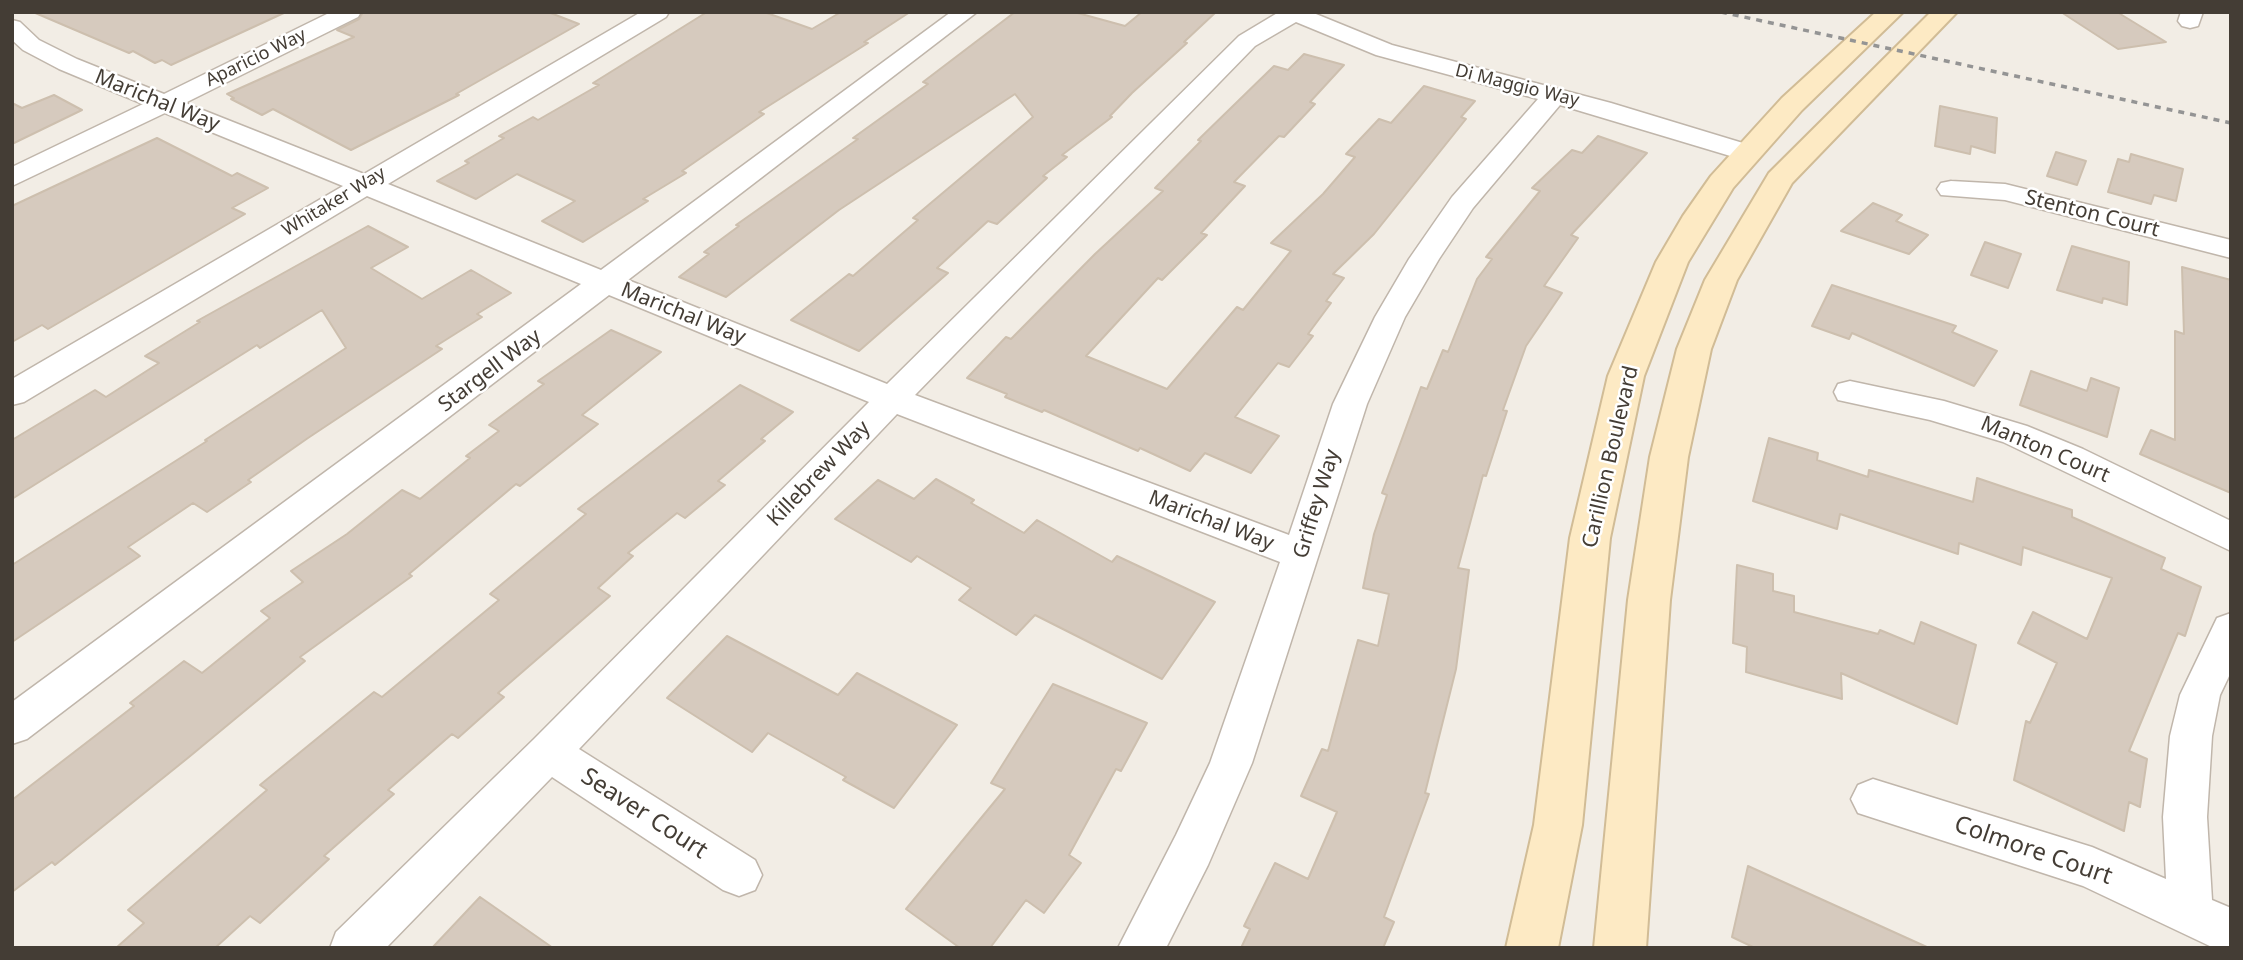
<!DOCTYPE html>
<style>
body{margin:0}
#map{position:relative;width:2243px;height:960px;overflow:hidden;background:#f2ede5;font-family:"Noto Sans",sans-serif}
canvas{display:block}
.frame{position:absolute;inset:0;border:14px solid #443d35;pointer-events:none}
</style>
<div id="map">
<canvas width="2243" height="960"></canvas>
<div class="frame"></div>
</div>
<script>
const context = document.querySelector('canvas').getContext('2d');
context.lineJoin = 'round';
function paint(path, color) { context.fillStyle = color; context.fill(path, 'evenodd'); }
const toPath = rows => new Path2D(rows.map(r => 'M' + r).join(''));
function strokePath(path, color, width, dash) { context.strokeStyle = color; context.lineWidth = width; context.lineCap = dash ? 'butt' : 'round'; context.setLineDash(dash || []); context.stroke(path); }
function write(font, color, halo, rows, align = 'center') {
  context.font = font + ' "Noto Sans",sans-serif'; context.lineWidth = 5; context.setLineDash([]); context.textBaseline = 'middle'; context.strokeStyle = halo; context.fillStyle = color; for (const [text, x, y, turn = 0] of rows) {
    context.save(); context.translate(x, y); context.rotate((+turn || 0) * Math.PI / 180); context.textAlign = isNaN(turn) ? turn : align; if (halo) context.strokeText(text, 0, 0); context.fillText(text, 0, 0); context.restore();
  }
}
const building = toPath([
 [33,12,286,12,171,65,162,60,155,63,133,51,129,53,33,12],
 [363,12,548,12,579,24,456,94,459,95,351,150,273,109,262,115,231,99,234,98,227,94,354,37,337,30,359,19,363,12],
 [707,12,764,12,812,29,841,12,910,12,864,42,868,43,759,112,764,114,682,171,686,173,643,199,648,201,583,242,542,221,575,201,517,174,476,199,437,181,469,163,465,161,504,138,499,136,533,117,538,120,599,85,593,83,707,12],
 [1015,12,1074,12,1125,26,1142,12,1216,12,1184,42,1187,43,1132,93,1110,116,1112,117,1062,155,1067,157,1043,176,1047,178,997,224,988,221,937,268,948,273,859,351,791,320,849,274,853,276,918,220,913,218,1033,117,1015,94,839,210,726,297,679,277,709,254,704,252,739,226,736,225,858,139,853,138,928,84,923,82,1015,12],
 [2061,12,2117,12,2166,42,2118,49,2061,12],
 [1304,54,1344,65,1310,102,1315,104,1284,137,1279,136,1234,182,1245,186,1201,233,1207,235,1162,280,1158,278,1086,356,1167,389,1237,307,1243,310,1291,251,1271,243,1323,194,1355,157,1346,154,1379,119,1391,123,1424,86,1475,101,1461,117,1466,119,1374,234,1333,274,1344,278,1326,301,1331,303,1308,334,1313,336,1289,367,1278,363,1235,417,1279,436,1251,473,1205,453,1190,471,1140,448,1138,451,1044,410,1042,412,1005,397,1007,394,967,378,1006,337,1011,339,1095,254,1163,191,1155,188,1201,141,1198,140,1274,66,1288,70,1304,54],
 [54,95,82,110,12,144,12,103,22,108,54,95],
 [1940,106,1997,118,1995,153,1971,146,1970,154,1935,146,1940,106],
 [1598,136,1647,153,1571,235,1578,238,1544,286,1562,293,1526,346,1503,410,1507,411,1486,476,1483,475,1458,568,1469,570,1456,669,1425,793,1429,794,1384,917,1394,922,1383,948,1241,948,1250,929,1244,926,1275,863,1308,879,1337,812,1301,796,1322,749,1328,751,1358,640,1378,646,1389,594,1363,588,1374,534,1387,495,1382,493,1421,387,1427,389,1443,350,1448,352,1477,279,1492,259,1486,257,1540,191,1532,188,1572,150,1582,153,1598,136],
 [157,138,232,176,237,173,268,188,232,208,245,214,48,329,42,325,12,342,12,206,157,138],
 [2056,152,2086,161,2077,185,2047,176,2056,152],
 [2131,154,2183,169,2176,201,2154,195,2151,204,2108,192,2118,159,2129,162,2131,154],
 [1873,203,1902,215,1896,221,1928,235,1909,254,1841,231,1873,203],
 [368,226,408,247,371,268,422,299,471,270,511,293,477,314,482,317,436,346,442,349,308,438,248,480,251,482,207,512,193,503,128,547,140,556,12,642,12,565,207,441,205,440,346,348,322,310,260,348,257,345,12,499,12,440,95,390,106,397,159,363,145,356,200,322,197,321,368,226],
 [1985,242,2021,254,2008,288,1971,275,1985,242],
 [2072,246,2129,262,2127,305,2103,298,2102,303,2057,290,2072,246],
 [2182,267,2231,280,2231,493,2140,454,2151,430,2175,440,2175,331,2184,334,2182,267],
 [1832,285,1956,326,1952,332,1997,351,1974,386,1852,333,1849,339,1812,326,1832,285],
 [611,330,661,352,582,415,598,424,520,486,516,484,409,574,412,576,300,657,305,661,189,757,55,865,52,862,12,892,12,800,134,706,130,703,184,661,202,673,270,618,261,611,303,582,291,571,347,534,402,490,420,499,470,458,466,456,499,431,489,425,544,384,538,381,611,330],
 [2031,371,2087,391,2091,378,2119,388,2107,437,2020,405,2031,371],
 [740,385,793,412,761,439,765,441,718,481,725,485,685,518,677,513,628,553,633,556,598,588,610,596,498,693,504,697,458,738,452,734,388,790,394,794,324,856,329,859,260,923,250,916,215,948,116,948,144,923,128,910,267,790,260,785,374,692,382,697,499,600,490,594,586,514,578,509,740,385],
 [1769,438,1818,453,1817,460,1868,477,1869,470,1973,502,1977,478,2072,510,2072,517,2165,558,2161,569,2201,587,2185,636,2178,633,2129,751,2147,759,2140,807,2129,802,2124,831,2014,780,2026,721,2030,723,2057,663,2018,643,2033,612,2087,639,2112,578,2023,547,2021,565,1959,543,1958,554,1840,514,1837,529,1753,501,1769,438],
 [936,479,974,500,971,503,1024,533,1037,520,1112,562,1117,556,1215,602,1162,679,1035,615,1016,635,959,600,971,588,917,556,911,562,835,519,878,480,914,499,936,479],
 [1737,565,1773,574,1773,591,1794,596,1794,612,1878,634,1880,630,1914,644,1921,622,1976,645,1957,724,1841,673,1842,699,1746,672,1747,647,1733,643,1737,565],
 [727,636,838,695,857,673,957,725,894,808,843,780,846,777,768,733,752,752,667,698,727,636],
 [1053,684,1147,723,1121,771,1116,769,1069,855,1081,863,1044,913,1026,900,990,948,960,948,906,909,1005,789,991,783,1053,684],
 [1748,866,1929,948,1755,948,1732,937,1748,866],
 [480,897,553,948,432,948,480,897]
]);
const street = toPath([
 [331,12,361,12,358,17,185,103,364,174,641,12,669,12,666,17,388,184,601,270,951,12,977,12,628,280,887,384,1239,36,1279,12,1311,12,1392,45,1611,103,1756,147,1760,153,1756,159,1747,161,1560,105,1473,208,1439,259,1405,317,1367,404,1252,763,1208,865,1166,948,1118,948,1176,835,1210,763,1280,562,897,414,579,749,755,860,762,875,755,890,739,896,723,890,552,777,386,948,330,948,336,932,534,739,869,402,609,295,27,739,12,744,12,702,581,284,367,196,24,402,12,405,12,379,343,186,165,113,12,186,12,167,143,104,59,69,23,50,12,40,12,20,20,22,39,40,77,59,164,94,331,12],
 [1296,22,1376,55,1538,99,1452,197,1409,259,1375,317,1333,404,1289,535,915,395,1255,46,1296,22],
 [2181,12,2203,12,2198,26,2190,28,2182,26,2178,21,2181,12],
 [1951,181,2005,184,2231,240,2231,258,2005,200,1941,195,1937,189,1941,183,1951,181],
 [1850,381,1944,401,2027,426,2083,449,2231,521,2231,551,2003,442,1930,420,1838,400,1834,392,1838,384,1850,381],
 [2231,613,2231,672,2220,695,2212,736,2207,817,2212,900,2231,908,2231,948,2214,948,2083,886,1858,813,1851,799,1858,785,1873,779,2092,847,2166,879,2163,817,2170,736,2180,695,2217,618,2231,613]
]);
const secondary = toPath([
 [1876,12,1903,12,1802,110,1733,188,1688,262,1644,376,1610,538,1582,825,1558,948,1506,948,1534,825,1570,538,1608,376,1656,262,1683,216,1711,176,1782,98,1876,12],
 [1931,12,1957,12,1792,183,1737,280,1711,349,1688,457,1670,600,1646,948,1594,948,1628,600,1650,457,1677,349,1705,280,1769,173,1931,12]
]);
const rail = toPath([
 [1721,12,2231,123]
]);
const farStreetnames = [
 ["Aparicio Way",256,58,-26],
 ["Di Maggio Way",1517,86,14],
 ["Whitaker Way",334,202,-31]
];
const streetNames = [
 ["Marichal Way",157,101,22],
 ["Stenton Court",2092,214,14],
 ["Marichal Way",683,314,22],
 ["Stargell Way",490,371,-37],
 ["Manton Court",2045,450,23],
 ["Carillion Boulevard",1611,457,-77],
 ["Killebrew Way",819,474,-46],
 ["Griffey Way",1317,504,-73],
 ["Marichal Way",1211,521,21]
];
const nearStreetnames = [
 ["Seaver Court",644,814,33],
 ["Colmore Court",2033,851,19]
];
paint(building, '#d6cabe');
strokePath(building, '#cdbfae', 2);
strokePath(street, '#c0b6ab', 3);
strokePath(secondary, '#d1bc96', 4);
paint(street, '#fff');
paint(secondary, '#fdeac4');
strokePath(rail, '#949494', 3.5, [6, 6]);
write('18px', '#443d35', '#fff', farStreetnames);
write('21px', '#443d35', '#fff', streetNames);
write('24px', '#443d35', '#fff', nearStreetnames);
</script>
